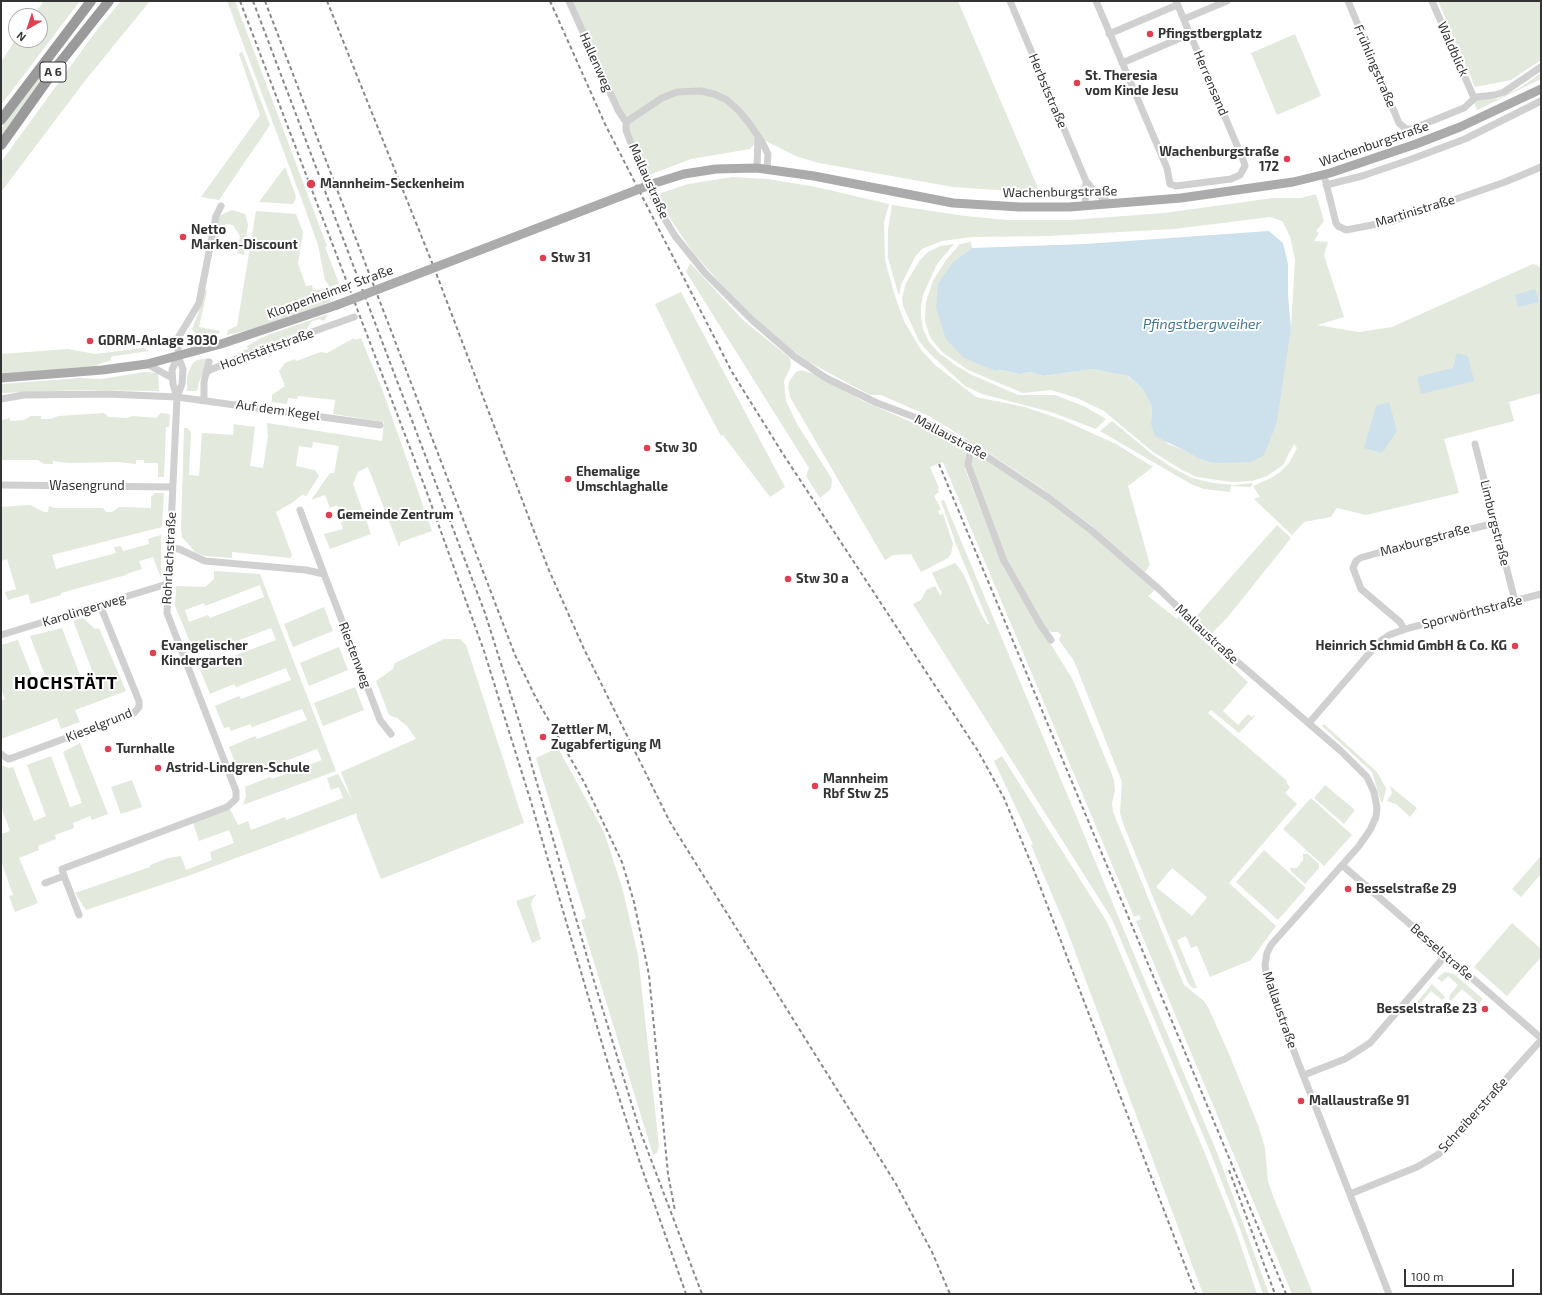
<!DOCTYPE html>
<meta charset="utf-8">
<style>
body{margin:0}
#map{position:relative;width:1542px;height:1295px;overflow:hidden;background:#fff;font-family:"Exo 2",sans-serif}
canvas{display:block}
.frame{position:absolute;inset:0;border:2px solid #333;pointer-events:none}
.north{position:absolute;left:8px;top:8px;width:40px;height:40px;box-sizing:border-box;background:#fff;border:1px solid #adadad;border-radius:50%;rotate:219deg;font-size:11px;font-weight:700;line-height:16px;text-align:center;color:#333}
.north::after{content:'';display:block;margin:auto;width:14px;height:18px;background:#e03e51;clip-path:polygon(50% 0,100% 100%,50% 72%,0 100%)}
.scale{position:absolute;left:1404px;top:1269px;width:110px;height:18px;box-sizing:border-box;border:2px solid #333;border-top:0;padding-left:5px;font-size:12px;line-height:14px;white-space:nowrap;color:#333;-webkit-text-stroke:3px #fff;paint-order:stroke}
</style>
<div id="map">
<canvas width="1542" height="1295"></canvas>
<div class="frame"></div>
<div class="north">N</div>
<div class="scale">100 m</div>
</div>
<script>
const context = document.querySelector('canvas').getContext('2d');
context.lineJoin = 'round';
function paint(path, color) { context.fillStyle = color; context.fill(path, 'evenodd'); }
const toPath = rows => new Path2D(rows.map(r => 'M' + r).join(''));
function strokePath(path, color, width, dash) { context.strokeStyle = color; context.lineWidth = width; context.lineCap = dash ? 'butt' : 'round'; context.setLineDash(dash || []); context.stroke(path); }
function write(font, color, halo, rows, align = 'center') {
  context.font = font + ' "Exo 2",sans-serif'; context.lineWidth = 4; context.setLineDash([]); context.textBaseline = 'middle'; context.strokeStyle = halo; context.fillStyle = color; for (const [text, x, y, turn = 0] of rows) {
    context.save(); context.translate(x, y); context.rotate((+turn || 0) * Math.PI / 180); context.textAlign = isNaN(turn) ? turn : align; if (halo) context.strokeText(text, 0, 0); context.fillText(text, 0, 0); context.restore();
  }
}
const green = toPath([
 [44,1,80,1,1,105,1,62,16,39,40,40,40,16,33,16],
 [121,1,150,1,84,82,1,192,1,162,96,31],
 [227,1,235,1,327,246,325,247,339,283,330,287,325,280,318,245,300,195],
 [572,1,958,1,1040,193,953,187,819,163,798,157,760,138,750,149,691,159,649,175,641,164],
 [1438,1,1541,1,1541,60,1511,80,1475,87],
 [1295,34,1321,96,1277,115,1251,53],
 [242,51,270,125,219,200,201,197,260,115,239,54],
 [45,67,49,70,1,136,1,129],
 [1541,73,1541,79,1477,110,1474,103,1479,99,1498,99,1521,87],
 [285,167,295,193,296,198,293,204,259,202],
 [733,177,768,179,816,187,889,204,884,222,885,260,894,293,904,321,921,350,935,365,976,397,1025,407,1063,420,1116,444,1153,467,1128,486,1150,565,1145,572,1091,525,1043,489,986,451,929,416,881,395,870,395,807,361,786,345,750,314,720,283,692,251,673,223,658,194,688,184],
 [1316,194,1324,221,1316,231,1319,233,1314,241,1328,242,1324,255,1344,317,1317,325,1359,332,1392,327,1533,264,1539,266,1541,270,1541,393,1509,402,1514,421,1444,439,1459,493,1366,515,1337,508,1331,517,1304,522,1292,535,1254,499,1260,497,1253,486,1273,477,1280,472,1289,463,1297,448,1294,444,1283,465,1267,476,1252,481,1231,482,1197,477,1184,471,1153,452,1104,411,1077,398,1051,390,1023,393,968,370,942,352,930,337,925,321,926,302,933,281,946,260,960,244,971,242,972,248,954,261,983,365,996,371,1002,370,1020,374,1031,372,1043,376,1092,369,1110,372,1127,376,1142,388,1152,406,1151,424,1168,444,1195,455,1205,461,1251,462,1287,348,1291,328,1295,260,1290,236,1282,221,1270,217,1174,229,1050,236,972,237,942,241,922,249,915,257,901,285,899,296,888,258,888,229,892,205,965,216,1007,220,1070,220,1164,213,1273,198,1301,198],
 [232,210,245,214,248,224,244,255,237,253,240,236,233,225,226,224,220,229,218,241,214,243,219,216],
 [256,211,296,214,303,232,298,264,306,286,312,285,313,290,325,289,326,293,336,296,330,299,331,302,297,314,249,330,227,335,228,330,237,326],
 [954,244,937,264,923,295,921,306,921,317,923,329,929,342,938,352,955,365,972,375,1018,395,1055,395,1086,407,1106,419,1096,429,1051,412,982,394,965,386,929,353,919,341,903,306,902,298,906,283,920,260,928,252,940,246],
 [690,263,743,320,790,358,791,366,784,381,786,401,797,424,832,479,831,489,820,498,806,476,809,468,686,272],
 [204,289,207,291,199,327,220,331,218,334,207,336,197,335,192,329,199,311],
 [681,292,785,487,770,497,723,435,721,436,698,393,655,304],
 [328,314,324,321,319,319,311,322,307,329,239,355,238,352,248,349,247,346,265,336],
 [354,338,355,340,361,338,382,389,432,531,401,542,399,547,368,467,358,472,353,484,371,534,330,549,324,534,343,529,341,523,343,522,337,505,330,508,325,495,311,500,330,473,334,473,339,446,313,442,312,448,299,446,296,466,315,470,319,476,306,496,302,495,293,502,276,512,292,555,291,558,232,552,232,558,205,556,195,552,182,537,181,528,184,428,188,428,191,433,189,475,199,476,202,433,233,435,234,424,255,427,250,466,263,468,268,436,267,423,382,441,384,422,333,414,335,400,298,396,297,399,288,398,287,404,272,402,272,395,285,386,279,371,285,363,295,359,296,361,321,352,327,353],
 [143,348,149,351,114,356,111,357,111,360,94,366,1,374,1,354,68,349,95,354],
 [209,358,199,382,197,391,187,391,187,376,192,364,197,360],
 [801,370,815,374,863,401,948,438,964,447,966,450,965,469,1004,569,1073,680,1109,767,1114,780,1115,791,1112,803,1113,812,1184,985,1204,1001,1209,1009,1229,1054,1258,1125,1265,1148,1268,1181,1273,1196,1313,1294,1292,1294,1136,921,1141,919,1139,915,1134,917,943,462,930,467,939,488,938,489,939,492,934,496,941,509,938,511,940,515,943,514,953,544,951,554,948,558,921,572,911,554,893,555,885,560,790,397,788,387,790,380,796,372],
 [145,372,158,373,159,391,84,390,1,393,1,384,79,378,101,379],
 [104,413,109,417,127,418,133,416,156,418,161,413,170,414,169,427,166,427,164,477,158,477,158,463,144,463,144,460,136,460,136,464,118,462,69,463,53,461,53,464,44,464,38,460,1,460,1,420,10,418,10,421,24,420,31,416,41,416,41,419,51,419,58,416],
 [1112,421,1152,454,1171,467,1192,478,1213,483,1234,485,1253,483,1251,487,1231,486,1230,492,1204,489,1191,484,1100,431],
 [976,455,980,455,1012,475,1085,528,1154,588,1154,591,1148,596,1177,619,1178,617,1248,682,1223,711,1238,725,1248,714,1252,717,1254,715,1255,716,1239,733,1211,710,1208,713,1286,780,1287,784,1290,787,1285,793,1297,804,1229,883,1276,926,1251,960,1210,977,1197,946,1191,948,1186,936,1177,940,1197,988,1193,988,1188,983,1124,826,1120,813,1122,782,1074,661,1059,640,1061,635,1058,632,1051,632,1046,629,1006,561,971,464,973,457],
 [1172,868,1207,897,1192,916,1156,887],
 [155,493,164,493,162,527,52,555,56,569,116,553,114,547,121,546,123,551,149,544,148,539,161,535,161,578,153,557,139,561,142,569,126,574,126,575,61,593,61,595,31,604,28,594,8,600,5,592,16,589,7,559,1,561,1,507,30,505,44,512,48,512,49,506,55,508,103,508,106,512,112,512,119,507,151,508,151,497],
 [944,500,1218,1155,1269,1294,1263,1294,1240,1229,1211,1154,1112,919,913,604,921,600,926,590,935,586,940,595,942,594,932,573,955,563,963,573,980,612,987,624,989,624,956,544,941,501],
 [1277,525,1291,538,1227,618,1211,634,1194,619],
 [214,571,260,574,336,771,243,805,246,796,245,787,270,777,272,779,322,760,317,749,267,768,266,765,240,774,229,747,255,736,257,739,307,720,302,709,252,727,250,724,231,731,229,727,224,728,215,706,239,696,241,699,291,680,286,668,236,687,234,684,210,694,198,665,224,656,226,659,276,640,271,628,221,647,219,644,195,654,175,606,176,586,205,587,214,579],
 [260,585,264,597,210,618,208,615,189,622,185,610,204,603,205,606],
 [324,607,333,631,293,647,284,624],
 [83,618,95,629,99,628,126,691,75,710,80,722,61,729,57,718,1,739,1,701,5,699,1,688,1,645,18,640,38,691,49,686,30,636,62,628,81,678,93,673,74,623,74,620],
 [444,639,460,639,466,645,524,823,381,879,357,818,357,813,188,876,86,910,75,893,150,867,150,865,168,858,181,856,186,870,212,860,210,852,234,843,229,830,199,841,193,823,230,809,238,825,248,821,251,830,285,817,286,820,343,798,339,787,331,790,327,778,338,774,352,800,341,772,416,739,407,726,397,718,389,715,376,681,393,669,395,663],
 [339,647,348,670,309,686,300,663],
 [355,687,364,710,323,726,314,703],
 [1324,724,1377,772,1386,788,1383,802,1381,802,1372,772,1322,726],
 [80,743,108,814,92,820,90,816,73,823,74,828,55,835,56,839,38,846,39,850,19,858,38,903,15,912,9,896,13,895,1,861,1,834,10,831,1,807,1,765,9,768,13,767,34,821,46,816,27,765,51,756,70,807,82,803,63,752],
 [558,748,604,832,622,887,638,955,659,1146,657,1153,653,1155,581,920,586,918,536,758],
 [1002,756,1107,922,1206,1156,1236,1231,1257,1294,1203,1294,1065,925,1031,845,1033,844,994,761],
 [132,780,142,807,121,814,111,787],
 [1325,785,1355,810,1344,824,1314,798],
 [1390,786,1417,808,1410,817,1396,804,1387,801,1392,793],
 [1311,798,1352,835,1324,866,1283,829],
 [1264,850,1306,888,1278,920,1236,882],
 [1303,854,1308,854,1319,864,1319,868,1305,884,1291,871,1290,868,1297,868,1303,860],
 [1541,856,1541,874,1521,897,1512,889],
 [537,894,532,900,531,905,541,939,532,943,516,901],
 [1512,923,1541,949,1541,957,1507,996,1474,967],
 [1445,972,1454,974,1483,999,1479,1004,1462,989,1451,1001,1449,999,1450,995,1458,985,1448,976,1442,982,1437,978],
 [1432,984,1445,997,1442,1000,1431,991,1420,1004,1417,1002]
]);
const water = toPath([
 [1269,231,1283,243,1288,264,1288,295,1291,328,1277,421,1269,443,1263,456,1251,462,1216,463,1205,461,1155,436,1151,424,1152,406,1142,388,1128,376,1093,369,1043,376,1031,372,1020,374,1002,370,996,371,964,358,946,339,936,308,938,284,954,261,972,248,1085,244],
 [1535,289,1539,302,1518,307,1515,295],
 [1457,353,1468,356,1474,381,1421,394,1417,377,1453,368],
 [1389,402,1397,431,1382,453,1364,448,1376,406]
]);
const minor = toPath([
 [569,1,618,110,626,122],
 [1010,1,1086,181,1094,191,1110,204],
 [1096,1,1167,168,1170,184,1176,186,1231,179,1240,175,1245,166,1244,162,1176,1],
 [1348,1,1399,123,1406,129,1412,129,1464,108,1476,97,1495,95,1504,92,1541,67],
 [1432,1,1474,98],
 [1184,19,1227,1],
 [1109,34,1177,5],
 [1122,63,1190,34],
 [626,122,626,130,640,168,657,206,675,236,705,273,752,320,795,357,826,378,877,403,917,418,971,446,1049,498,1091,530,1160,590,1212,640,1342,752,1367,777,1374,792,1377,808,1376,817,1370,830,1359,846,1271,945,1267,953,1265,965,1267,979,1298,1062,1389,1294],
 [626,122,662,98,677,92,701,91,714,94,727,100,739,111,749,123,762,142,768,154,767,169],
 [757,168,758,137],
 [1324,175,1336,223,1338,226,1346,230,1393,221,1505,182,1541,167],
 [1326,185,1362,176,1409,160,1465,139,1541,101],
 [1085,206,1086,181],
 [147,364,172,378],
 [206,373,209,362],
 [177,397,173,384,172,370,178,356],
 [1,399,24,395,108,394,177,397,380,425],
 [204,399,204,382,206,373,210,370,239,358,354,317],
 [1475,444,1515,601],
 [971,446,968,465,1004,561,1041,626,1051,640],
 [1,485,172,487],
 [300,510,324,574],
 [171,548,179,549,205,561,306,570,324,574,380,720,391,734],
 [1404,629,1400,622,1361,589,1353,568,1356,561,1360,558,1388,550,1495,523],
 [1,635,167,584],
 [1309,723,1379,642,1389,635,1409,628,1541,594],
 [1,754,8,759,12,758,134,713,139,707,139,701,100,605],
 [1342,865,1541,1038],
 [64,876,79,915],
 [45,883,64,876,62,869,227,807,236,799,236,791,167,613,177,397,182,384,183,369,178,356,178,338,199,303,216,216,221,206],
 [1304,1075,1345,1059,1370,1043,1446,955],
 [1350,1194,1417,1167,1439,1154,1541,1040]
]);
const major = toPath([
 [655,183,684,174,716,169,757,168,814,176,953,203,1020,207,1069,207,1181,198,1293,182,1330,173,1416,144,1460,127,1541,89],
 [1,378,102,370,147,364,221,344,337,305]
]);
const highway = toPath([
 [1,120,91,1],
 [1,145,58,65,109,1]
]);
const rail = toPath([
 [240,1,426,490,484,651,531,802,606,1057,640,1163,686,1294],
 [253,1,485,613,519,721,594,981,639,1128,702,1294],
 [265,1,515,655,536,698,584,782,622,862,634,902,649,975,668,1174,675,1211],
 [327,1,433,265,548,568,584,649,670,822,896,1184,932,1252,950,1294],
 [550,1,605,124,732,372,783,454,978,751,1004,798,1033,868,1196,1294],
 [939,464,1286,1294],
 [1229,1170,1275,1294]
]);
const majorBridge = toPath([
 [337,305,655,183]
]);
const markers = [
 [1150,34,4,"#e03e51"],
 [1077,83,4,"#e03e51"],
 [1287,159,4,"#e03e51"],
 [311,184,5,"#e03e51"],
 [183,237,4,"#e03e51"],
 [543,258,4,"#e03e51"],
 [90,341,4,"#e03e51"],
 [647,448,4,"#e03e51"],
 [568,479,4,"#e03e51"],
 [329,515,4,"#e03e51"],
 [788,579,4,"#e03e51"],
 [1515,646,4,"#e03e51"],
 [153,653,4,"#e03e51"],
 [543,737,4,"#e03e51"],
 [108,749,4,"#e03e51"],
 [158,768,4,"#e03e51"],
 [815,786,4,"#e03e51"],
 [1348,889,4,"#e03e51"],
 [1485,1009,4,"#e03e51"],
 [1301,1101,4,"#e03e51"]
];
const shields = [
 [53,72,26]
];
const shieldNames = [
 ["A 6",53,72]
];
const poiNames = [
 ["Pfingstbergplatz",1158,34],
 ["St. Theresia",1085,76],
 ["vom Kinde Jesu",1085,91],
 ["Wachenburgstraße",1279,152,"right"],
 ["172",1279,167,"right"],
 ["Mannheim-Seckenheim",320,184],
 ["Netto",191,230],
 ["Marken-Discount",191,245],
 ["Stw 31",551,258],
 ["GDRM-Anlage 3030",98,341],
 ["Stw 30",655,448],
 ["Ehemalige",576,472],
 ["Umschlaghalle",576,487],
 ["Gemeinde Zentrum",337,515],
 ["Stw 30 a",796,579],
 ["Evangelischer",161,646],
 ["Kindergarten",161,661],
 ["Heinrich Schmid GmbH & Co. KG",1507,646,"right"],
 ["Zettler M,",551,730],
 ["Zugabfertigung M",551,745],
 ["Turnhalle",116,749],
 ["Astrid-Lindgren-Schule",166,768],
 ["Mannheim",823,779],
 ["Rbf Stw 25",823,794],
 ["Besselstraße 29",1356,889],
 ["Besselstraße 23",1477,1009,"right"],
 ["Mallaustraße 91",1309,1101]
];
const streetNames = [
 ["Waldblick",1453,49,66],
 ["Hallenweg",596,62,66],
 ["Frühlingstraße",1375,66,67],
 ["Herrensand",1211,83,67],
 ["Herbststraße",1048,91,67],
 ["Wachenburgstraße",1374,144,-19],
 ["Mallaustraße",649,181,66],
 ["Wachenburgstraße",1060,192,-1],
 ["Martinistraße",1415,211,-17],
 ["Kloppenheimer Straße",330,292,-20],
 ["Hochstättstraße",267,349,-20],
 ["Auf dem Kegel",278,410,8],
 ["Mallaustraße",951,437,28],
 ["Wasengrund",87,486],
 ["Limburgstraße",1495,523,76],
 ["Maxburgstraße",1425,540,-15],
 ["Rohrlachstraße",169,558,-87],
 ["Karolingerweg",84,610,-17],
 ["Sporwörthstraße",1472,612,-14],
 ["Mallaustraße",1207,634,43],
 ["Riestenweg",355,655,69],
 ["Kieselgrund",99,725,-22],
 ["Besselstraße",1442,952,41],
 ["Mallaustraße",1280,1010,71],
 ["Schreiberstraße",1473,1115,-48]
];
const waterNames = [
 ["Pfingstbergweiher",1202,324]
];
const districtNames = [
 ["HOCHSTÄTT",66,683]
];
paint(green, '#e3e9dc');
paint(water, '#cce1eb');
strokePath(minor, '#d0d0d0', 7);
strokePath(major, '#ababab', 9);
strokePath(highway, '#9a9a9a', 10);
strokePath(rail, '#888', 2, [4, 3]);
strokePath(majorBridge, '#ababab', 9);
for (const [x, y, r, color] of markers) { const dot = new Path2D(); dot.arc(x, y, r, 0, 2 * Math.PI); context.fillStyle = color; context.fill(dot); strokePath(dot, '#fff', 1.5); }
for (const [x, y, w] of shields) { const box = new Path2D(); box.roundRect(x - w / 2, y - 10, w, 20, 3); context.fillStyle = '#fff'; context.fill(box); strokePath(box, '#333', 1); }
write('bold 12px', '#333', null, shieldNames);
write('bold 13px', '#333', '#fff', poiNames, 'left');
write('13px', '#333', '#fff', streetNames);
write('italic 14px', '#427894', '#fff', waterNames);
context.letterSpacing = '1px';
write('bold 17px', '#000', '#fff', districtNames);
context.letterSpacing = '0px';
</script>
